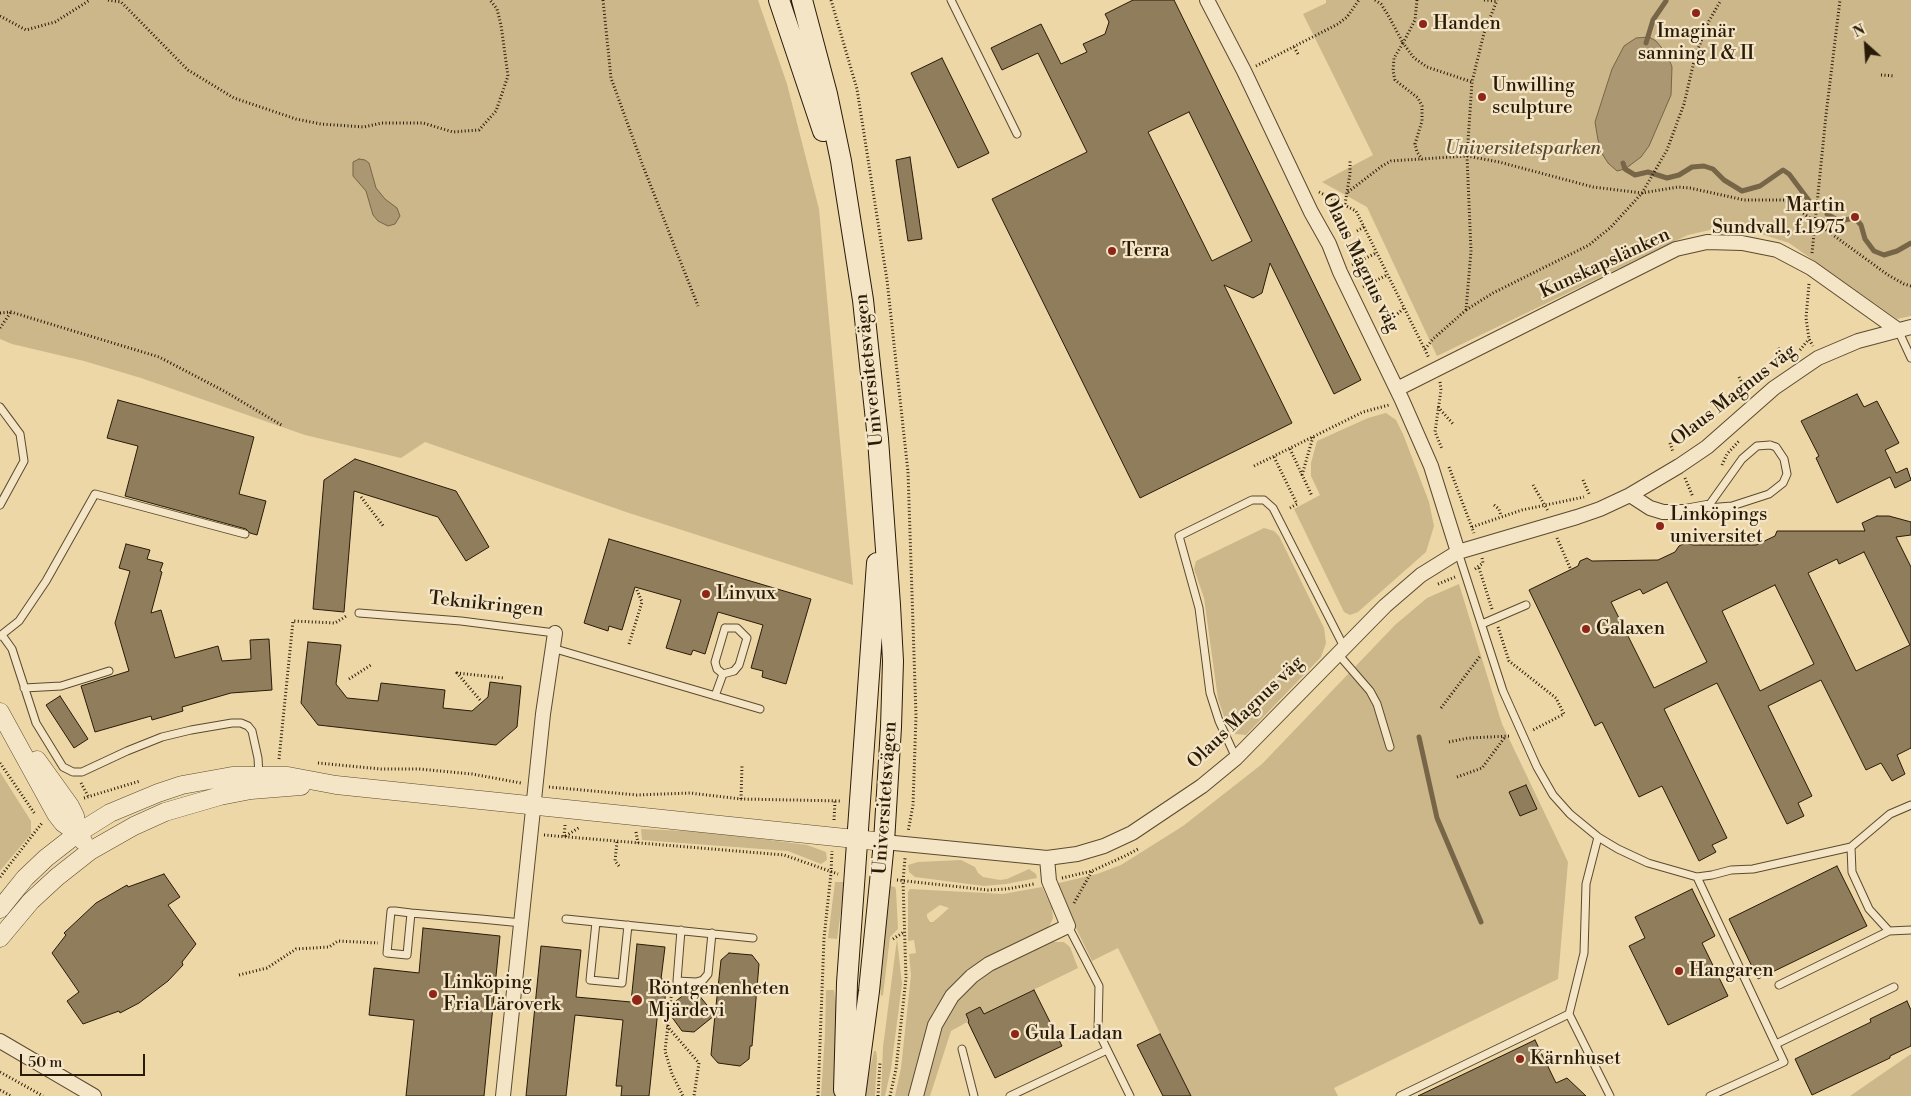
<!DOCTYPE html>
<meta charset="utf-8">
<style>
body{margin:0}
#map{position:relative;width:1911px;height:1096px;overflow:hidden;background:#edd7a6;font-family:"Libre Bodoni",serif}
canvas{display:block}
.north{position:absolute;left:1841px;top:20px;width:50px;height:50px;-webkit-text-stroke:4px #f3e5c5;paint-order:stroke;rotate:334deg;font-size:14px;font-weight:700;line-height:20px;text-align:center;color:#2a1b09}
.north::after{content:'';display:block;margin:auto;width:18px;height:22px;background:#2a1b09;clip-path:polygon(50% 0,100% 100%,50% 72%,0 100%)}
.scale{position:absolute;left:20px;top:1054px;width:125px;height:22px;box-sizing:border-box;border:2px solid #2a1b09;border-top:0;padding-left:6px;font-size:15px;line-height:18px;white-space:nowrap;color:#2a1b09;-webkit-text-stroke:4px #f3e5c5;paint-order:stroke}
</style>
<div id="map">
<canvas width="1911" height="1096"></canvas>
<div class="north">N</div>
<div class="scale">50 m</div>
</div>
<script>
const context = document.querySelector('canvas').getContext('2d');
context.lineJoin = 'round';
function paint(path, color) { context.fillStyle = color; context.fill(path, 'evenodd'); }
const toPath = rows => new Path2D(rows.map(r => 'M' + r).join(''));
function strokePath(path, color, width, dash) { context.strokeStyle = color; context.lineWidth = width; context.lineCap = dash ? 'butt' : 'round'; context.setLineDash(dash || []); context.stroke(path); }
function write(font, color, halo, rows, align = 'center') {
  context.font = font + ' "Libre Bodoni",serif'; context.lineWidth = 4.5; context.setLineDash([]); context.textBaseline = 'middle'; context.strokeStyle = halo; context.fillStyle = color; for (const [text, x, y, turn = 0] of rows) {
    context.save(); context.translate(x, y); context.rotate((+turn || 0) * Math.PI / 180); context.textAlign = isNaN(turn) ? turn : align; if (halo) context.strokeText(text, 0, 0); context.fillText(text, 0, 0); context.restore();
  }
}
const green = toPath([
 [0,0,758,0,787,84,819,209,853,585,629,513,425,442,401,458,305,435,141,378,84,361,12,344,0,339],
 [1326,0,1911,0,1911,316,1897,319,1789,243,1758,233,1735,230,1710,230,1688,235,1437,356,1367,207,1322,182,1373,155,1303,14,1326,3],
 [1386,413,1396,420,1403,434,1429,502,1434,526,1426,552,1358,612,1350,615,1344,612,1294,509,1320,495,1311,476,1311,463,1317,441,1368,418],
 [1264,528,1274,531,1279,536,1324,628,1326,643,1321,657,1246,735,1235,734,1227,725,1218,699,1204,598,1194,569,1196,561],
 [1459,584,1502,724,1568,862,1558,979,1334,1088,1338,1096,1191,1096,1118,948,1092,961,1062,899,1059,890,1059,883,1097,874,1121,865,1183,826,1262,764,1395,625,1427,598],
 [0,772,31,821,31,834,0,871],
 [641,829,709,832,807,845,826,852,827,860,821,864,788,851,642,840],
 [961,860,975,867,978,873,983,877,1000,880,1007,879,1029,869,1036,874,1037,878,1006,884,984,886,915,877,909,872,908,865,918,862],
 [835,882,845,882,837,939,828,938],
 [889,886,895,887,896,890,898,929,890,937,883,995,881,996,878,966],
 [1042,887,1052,908,1053,918,1050,925,1045,930,956,983,933,1012,910,1096,895,1096,901,1068,911,975,909,954,916,953,914,940,908,941,908,892,910,889,1003,894],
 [940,905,949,908,939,917,933,922,930,922,927,917,927,914],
 [897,939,902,984,891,1069,885,1096,881,1096,883,1047],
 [1053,942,1064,942,1070,947,1078,968,984,1014,980,1007,966,1014,969,1021,951,1031,930,1096,923,1096,938,1032,956,1000,967,989,1000,964],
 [826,990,834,990,838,1017,837,1096,821,1096,825,1034],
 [874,1051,876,1051,877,1057,875,1096,864,1096],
 [1911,1054,1911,1096,1850,1096]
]);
const water = toPath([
 [1649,37,1656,41,1667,54,1672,67,1671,95,1649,146,1641,157,1625,169,1617,171,1608,163,1601,152,1598,140,1595,122,1612,69,1624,46,1636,38,1649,37],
 [359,159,365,160,369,163,376,188,385,199,397,208,400,216,395,224,388,226,378,221,373,215,366,191,353,176,353,162,359,159]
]);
const stream = toPath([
 [1646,43,1653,20,1666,1],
 [1623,163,1625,169,1635,175,1648,172,1667,178,1679,175,1692,167,1704,166,1713,169,1724,180,1742,191,1760,186,1783,170,1789,174,1810,202],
 [1827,214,1839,221,1855,218,1861,225,1865,239,1874,251,1884,255,1897,251,1911,243],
 [1419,737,1437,818,1481,922]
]);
const building = toPath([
 [1133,0,1174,0,1361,380,1334,394,1270,263,1262,293,1253,298,1224,285,1292,423,1140,498,992,199,1087,152,1038,53,1002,70,991,48,1041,24,1061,64,1087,52,1083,44,1105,34,1109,22,1105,14,1133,0],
 [1189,112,1252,241,1212,261,1148,132,1189,112],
 [942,58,989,153,958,168,911,73,942,58],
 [910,157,922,239,908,241,896,160,910,157],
 [1857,394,1864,407,1877,401,1899,443,1885,450,1896,473,1907,468,1911,480,1895,488,1890,477,1837,503,1816,458,1819,456,1801,421,1857,394],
 [118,400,254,437,239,494,266,501,257,535,250,533,246,529,125,496,138,446,107,438,118,400],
 [355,459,456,491,489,547,466,561,438,517,354,491,344,612,313,609,324,480,355,459],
 [1877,516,1889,516,1911,522,1911,535,1896,537,1911,567,1911,748,1897,755,1905,774,1892,781,1881,763,1866,770,1821,680,1768,706,1812,796,1798,803,1804,816,1787,824,1717,683,1664,709,1727,838,1712,845,1716,852,1699,861,1662,786,1639,797,1602,722,1595,726,1529,590,1578,566,1580,561,1587,558,1592,561,1658,560,1675,552,1679,546,1685,543,1693,545,1756,545,1775,536,1777,531,1865,531,1862,523,1877,516],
 [1864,552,1910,645,1856,671,1808,573,1837,559,1839,564,1864,552],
 [1667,582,1707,662,1654,688,1611,602,1640,589,1643,594,1667,582],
 [1775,585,1814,664,1760,691,1722,611,1775,585],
 [609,539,811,599,786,684,762,677,763,671,751,668,763,625,718,612,705,654,693,650,691,655,666,648,681,600,635,587,622,630,609,626,608,631,584,623,609,539],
 [126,544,150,550,147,559,163,563,160,571,162,572,151,613,161,610,175,658,218,646,222,661,251,659,250,640,269,639,272,690,231,693,182,707,183,711,152,720,151,716,95,732,81,686,129,671,115,623,130,571,119,568,126,544],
 [308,642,341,645,336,684,347,698,378,701,381,683,445,690,443,708,472,711,488,697,490,682,521,686,517,727,496,745,318,725,301,703,308,642],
 [60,696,88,739,74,748,46,705,60,696],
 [1526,785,1537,809,1520,816,1509,792,1526,785],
 [1837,866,1867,926,1758,979,1729,919,1837,866],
 [164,874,180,897,168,905,196,944,182,962,183,965,168,981,139,1003,120,1013,119,1011,83,1024,67,1001,79,992,52,953,66,935,64,933,96,903,127,885,128,887,164,874],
 [1692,889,1715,936,1702,943,1728,996,1668,1025,1629,946,1645,938,1635,917,1692,889],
 [423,928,500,936,484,1096,406,1096,414,1020,369,1015,374,968,419,973,423,928],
 [637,944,665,947,661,979,667,980,664,1008,659,1000,649,1096,621,1096,622,1086,616,1086,623,1020,575,1015,566,1096,526,1096,541,946,581,950,576,997,631,1002,637,944],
 [729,953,752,955,759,964,752,1046,750,1046,749,1059,740,1066,718,1063,711,1055,715,1015,694,1032,682,1031,666,1009,686,993,698,994,715,1015,721,960,729,953],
 [1034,990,1062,1046,995,1078,968,1022,969,1021,966,1014,980,1007,984,1014,1034,990],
 [1907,1001,1911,1010,1911,1046,1890,1056,1890,1058,1812,1095,1795,1059,1871,1022,1870,1019,1907,1001],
 [1160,1034,1191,1096,1163,1096,1137,1045,1160,1034],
 [1535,1040,1556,1083,1567,1078,1586,1096,1418,1096,1535,1040]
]);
const path = toPath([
 [108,0,121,2,188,70,234,98,296,119,321,124,364,127,382,123,423,123,453,132,479,130,496,111,508,76,501,25,497,9,490,0],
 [603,0,611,78,643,166,698,306],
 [831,0,857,89,887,280,908,472,916,716,913,805,908,832],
 [1375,0,1381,4,1388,15,1403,43,1394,58,1393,71,1395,80,1418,98,1422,106,1422,121,1415,144,1417,152,1422,159,1467,156,1499,162,1593,187,1642,193,1678,187,1690,188,1744,200,1785,200,1888,275,1904,284,1911,286],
 [1417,0,1415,20,1403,43,1414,58,1427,67,1472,82],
 [1484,0,1496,1],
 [0,16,26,30,55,22,90,0],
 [1294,47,1298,54],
 [1256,66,1338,24,1347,17,1359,0],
 [1881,75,1895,76],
 [1319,192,1356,211,1429,358],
 [1348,192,1382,166,1391,161,1421,159],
 [1345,204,1350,174,1350,159],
 [1357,231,1364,227],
 [1812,253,1826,115,1840,0],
 [1352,265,1376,253],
 [1809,284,1806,318,1809,339,1813,346],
 [1363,287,1387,275],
 [1466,310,1493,293,1589,245,1611,227,1642,193,1667,150,1684,104,1695,57,1709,21,1721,0],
 [0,313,11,312,159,357,224,391,283,426],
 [0,328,11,312],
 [1382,328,1404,308],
 [1778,348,1789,359],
 [1425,349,1433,339,1466,310,1471,251,1467,156,1472,82,1484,33,1497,0],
 [1800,350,1809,339],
 [1739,377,1747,394],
 [1440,382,1441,390,1435,432,1442,449],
 [1438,407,1454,425],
 [1670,443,1673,452],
 [1290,449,1312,496],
 [1274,457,1297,504,1290,508],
 [1722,465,1727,454,1739,441],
 [1254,466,1363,412,1389,405],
 [1449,467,1474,533],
 [1302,475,1313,437],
 [1685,478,1693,497],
 [1583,480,1590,496],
 [1533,485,1548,511],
 [361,497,384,527],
 [1494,505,1499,509,1501,516],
 [1472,527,1522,510,1584,497],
 [1557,538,1571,570],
 [1479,568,1492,609],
 [1475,569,1483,563,1482,558],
 [1438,584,1455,577],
 [1498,627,1509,661,1556,698,1564,714,1531,731],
 [629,644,642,602,637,590],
 [349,679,371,665],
 [480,700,457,673,504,678],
 [1441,708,1481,655],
 [1449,742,1468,738,1511,736],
 [279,759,293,621,335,623,348,615],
 [0,763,35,814],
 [318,763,381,769,419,769,472,774,521,783],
 [1457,777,1482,768,1505,737],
 [81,783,88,796],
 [549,787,637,795,690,793,741,799,842,801],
 [84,798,140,781],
 [741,799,742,765],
 [834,820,835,801],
 [565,825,564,837,580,827],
 [636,832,638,843],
 [544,835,784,855,838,874],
 [617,842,615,861,619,866],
 [0,877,42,823],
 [1062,878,1092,871,1127,855,1138,849],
 [897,880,988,890,1007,889,1034,884],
 [1074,903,1092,871],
 [893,939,904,932],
 [239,975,267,968,296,949,329,947,338,941,378,943],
 [672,990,665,1051,672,1074,683,1096],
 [667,1026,699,1063,694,1096],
 [0,1072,43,1096],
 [0,1090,11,1096],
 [818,1096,824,938,831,873,832,851],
 [878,1096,880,1062],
 [890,1096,896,1069,906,978,903,881,905,858]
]);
const service = toPath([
 [951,0,1017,134],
 [1898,330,1911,358],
 [0,407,20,434,24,461,0,505],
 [1770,445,1776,447,1784,459,1787,474,1783,483,1769,494,1732,506,1707,508,1742,459,1757,446,1770,445],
 [1458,552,1503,691,1537,767,1553,795,1570,814,1598,837,1618,849,1648,863,1697,877,1712,875,1731,870,1753,869,1851,847,1890,814,1911,805],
 [359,613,461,621,555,633],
 [1482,624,1526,605],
 [725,628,737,628,747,638,739,665,734,671,723,674,717,669,715,662,725,628],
 [2,635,12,649,36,723,63,767,73,772,82,772,127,751,162,737,191,730,232,723,241,723,248,726,252,731,258,758,259,776],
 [0,636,19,621,46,581,95,494,245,534],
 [552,648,760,709],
 [1338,654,1370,691,1377,704,1390,747],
 [24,688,61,686,109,671],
 [715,696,723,674],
 [1236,758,1219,721,1210,693,1199,608,1179,536,1252,500,1264,500,1273,508,1344,647],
 [1598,837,1586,884,1584,953,1569,1014,1610,1096],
 [1851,847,1852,872,1869,909,1889,931,1911,930],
 [1697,877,1784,1062,1710,1096],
 [411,913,407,955,387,953,391,911,395,911,411,913,481,919,522,923],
 [566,919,753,938],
 [596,922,590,980,622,983,628,925],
 [1068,926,1099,986,1098,1031,1130,1096],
 [681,930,677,981,696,982,703,980,708,974,712,933],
 [1779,985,1889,931],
 [1776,1044,1894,987],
 [962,1049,974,1096],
 [1010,1096,1107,1050],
 [1400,1096,1569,1014]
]);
const minor = toPath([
 [1207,0,1244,71,1311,212,1329,244,1340,272,1402,400,1431,466,1458,552],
 [1397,389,1676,249,1707,242,1742,243,1777,250,1811,268,1898,330],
 [1630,495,1650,508,1663,512,1685,512,1707,508],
 [884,842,1047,858,1077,854,1104,846,1132,833,1202,786,1236,758,1385,606,1421,575,1458,552,1577,517,1600,509,1630,495,1679,466,1707,447,1774,388,1818,358,1858,341,1911,327],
 [0,1041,94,1096],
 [503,1096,543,714,555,633],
 [916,1096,935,1025,952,996,972,976,989,964,1068,926,1049,881,1047,858]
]);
const tertiary = toPath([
 [0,712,56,814,63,823,78,833,83,841],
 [37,760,70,806,75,816,78,833],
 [0,909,25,878,46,858,78,833,110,813,158,793,182,785,232,776,288,776,336,785,884,842],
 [0,938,31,901,57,877,90,851,134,826,165,812,220,796,251,790,301,786]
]);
const secondary = toPath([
 [779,0,823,131],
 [802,0,827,94,841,161,863,300,878,439,890,605,893,661,891,727,884,842,869,991,855,1096],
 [844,1090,847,983,877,563]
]);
const markers = [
 [1696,13,5,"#8f2418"],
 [1423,24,5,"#8f2418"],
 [1482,97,5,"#8f2418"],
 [1855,217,5,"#8f2418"],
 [1112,251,5,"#8f2418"],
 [1660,526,5,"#8f2418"],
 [706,594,5,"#8f2418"],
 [1586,629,5,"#8f2418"],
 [1679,971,5,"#8f2418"],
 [433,994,5,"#8f2418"],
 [637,1000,6,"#8f2418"],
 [1015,1034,5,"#8f2418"],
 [1520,1059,5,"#8f2418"]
];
const poiNames = [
 ["Handen",1433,24],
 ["Imaginär",1696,32,"center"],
 ["sanning I & II",1696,54,"center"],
 ["Unwilling",1492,86],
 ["sculpture",1492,108],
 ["Martin",1845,206,"right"],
 ["Sundvall, f.1975",1845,228,"right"],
 ["Terra",1122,251],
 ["Linköpings",1670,515],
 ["universitet",1670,537],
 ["Linvux",716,594],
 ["Galaxen",1596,629],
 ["Hangaren",1689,971],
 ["Linköping",443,983],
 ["Fria Läroverk",443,1005],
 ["Röntgenenheten",648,989],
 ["Mjärdevi",648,1011],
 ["Gula Ladan",1025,1034],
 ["Kärnhuset",1530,1059]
];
const parkNames = [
 ["Universitetsparken",1523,149]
];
const streetNames = [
 ["Olaus Magnus väg",1360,263,64],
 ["Kunskapslänken",1605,264,-25],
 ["Universitetsvägen",870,370,-96],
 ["Olaus Magnus väg",1734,396,-38],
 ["Teknikringen",486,605,6],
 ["Olaus Magnus väg",1246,713,-44],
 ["Universitetsvägen",886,798,-86]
];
paint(green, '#ccb78b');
paint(water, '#ab9771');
strokePath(water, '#776547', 1);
strokePath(stream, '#776547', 5);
paint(building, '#8f7d5b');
strokePath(building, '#2a1b09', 1);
strokePath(service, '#5b4a30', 9);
strokePath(minor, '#5b4a30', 16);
strokePath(tertiary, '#5b4a30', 19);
strokePath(secondary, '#2a1b09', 22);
strokePath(path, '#2a1b09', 3, [1, 2.5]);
strokePath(service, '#f3e5c5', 7);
strokePath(minor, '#f3e5c5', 14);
strokePath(tertiary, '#f3e5c5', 18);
strokePath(secondary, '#f3e5c5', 20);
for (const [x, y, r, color] of markers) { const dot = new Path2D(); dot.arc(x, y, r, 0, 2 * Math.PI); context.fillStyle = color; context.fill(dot); strokePath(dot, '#f3e5c5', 2); }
write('19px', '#2a1b09', '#f3e5c5', poiNames, 'left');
write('italic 19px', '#5b4a30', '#f3e5c5', parkNames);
write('19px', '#2a1b09', '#f3e5c5', streetNames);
</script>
